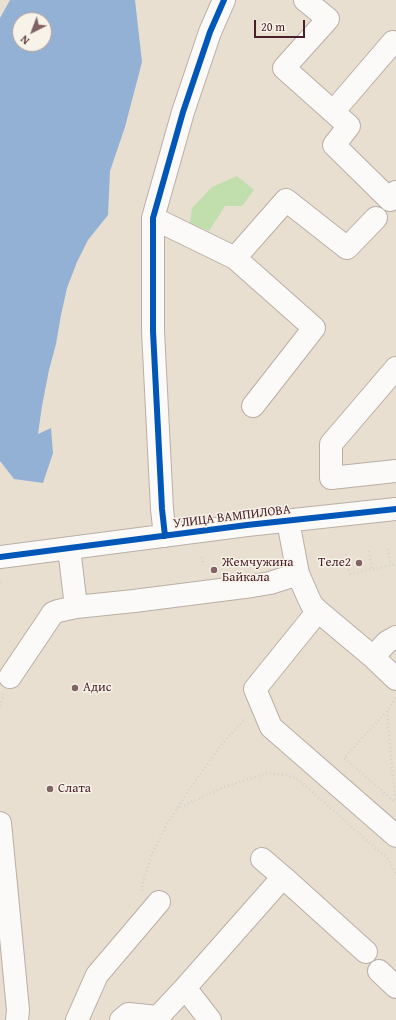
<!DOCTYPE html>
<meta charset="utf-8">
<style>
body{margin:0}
#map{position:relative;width:396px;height:1020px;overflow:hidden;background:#e8dfd0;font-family:"Gentium Book Plus",serif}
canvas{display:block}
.north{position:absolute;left:12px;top:12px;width:40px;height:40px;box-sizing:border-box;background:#f7f3e8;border:1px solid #b29e9c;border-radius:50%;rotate:222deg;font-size:11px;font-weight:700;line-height:16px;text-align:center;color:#4a1f2b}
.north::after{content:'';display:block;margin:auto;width:14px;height:18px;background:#816265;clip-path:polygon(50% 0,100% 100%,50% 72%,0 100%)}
.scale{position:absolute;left:254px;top:20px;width:51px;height:18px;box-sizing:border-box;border:2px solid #4a1f2b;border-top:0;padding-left:5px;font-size:12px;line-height:14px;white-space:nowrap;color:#4a1f2b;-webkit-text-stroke:3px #f7f3e8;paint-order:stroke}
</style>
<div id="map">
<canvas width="396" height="1020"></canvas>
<div class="north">N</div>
<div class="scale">20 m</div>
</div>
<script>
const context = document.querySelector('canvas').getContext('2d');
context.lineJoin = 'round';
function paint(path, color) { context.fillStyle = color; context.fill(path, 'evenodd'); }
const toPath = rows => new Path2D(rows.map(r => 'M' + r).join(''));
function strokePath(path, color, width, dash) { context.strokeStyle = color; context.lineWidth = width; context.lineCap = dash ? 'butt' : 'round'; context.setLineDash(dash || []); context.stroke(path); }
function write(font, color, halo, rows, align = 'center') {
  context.font = font + ' "Gentium Book Plus",serif'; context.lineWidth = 3; context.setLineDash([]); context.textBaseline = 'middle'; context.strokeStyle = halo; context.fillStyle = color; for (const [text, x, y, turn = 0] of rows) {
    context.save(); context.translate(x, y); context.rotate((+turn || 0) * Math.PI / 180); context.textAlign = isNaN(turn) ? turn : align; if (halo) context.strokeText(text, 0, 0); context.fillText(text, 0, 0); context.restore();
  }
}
const green = toPath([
 [237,176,254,190,242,206,225,206,209,231,190,223,192,208,212,187]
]);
const water = toPath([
 [10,0,135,0,142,62,125,127,110,171,108,215,88,240,77,262,67,288,61,315,56,344,49,370,42,406,38,434,51,428,53,453,43,483,14,479,0,461,0,18],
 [20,20,44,20,44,44,20,44]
]);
const path = toPath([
 [388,549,391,565],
 [369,551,372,569],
 [346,554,348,567,350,574,396,564],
 [202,557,203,563],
 [0,583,1,580],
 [396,698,387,711,344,758,396,803],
 [0,706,4,694],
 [387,711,395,802],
 [177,809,224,787,248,779,269,773,288,775,300,781,388,859,396,874],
 [142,891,142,886,152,854,168,823,189,790,221,745,246,718]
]);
const minor = toPath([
 [305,0,328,19,284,68,349,126,334,145,390,200,396,192],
 [333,112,393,42,396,44],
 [153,218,235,258,314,328,253,406],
 [235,258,286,200,347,248,376,218],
 [396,368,331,444,331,478,396,471],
 [288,521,298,574,309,599,312,605,318,611,373,657,387,642,396,637],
 [165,536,162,509,153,331,153,218,183,112,210,32,224,0],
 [69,548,76,607],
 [0,557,247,525,396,509],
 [318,611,255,689,271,727,396,836],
 [373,657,396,679],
 [10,677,53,613,58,611,76,607,134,601,252,586,270,583,298,574],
 [0,823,18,1010,17,1020],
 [283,877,366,952],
 [379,971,396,987],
 [185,988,210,1020],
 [77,1020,97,975,159,902],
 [121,1020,128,1014,158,1017,185,988,283,877,262,859]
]);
const cycleway = toPath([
 [165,536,162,509,153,331,153,218,183,112,210,32,224,0],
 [0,557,247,525,396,509]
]);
const markers = [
 [359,563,4,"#816265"],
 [214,570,4,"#816265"],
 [75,688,4,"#816265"],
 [50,789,4,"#816265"]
];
const streetNames = [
 ["УЛИЦА ВАМПИЛОВА",232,517,-7]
];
const poiNames = [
 ["Жемчужина",222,563],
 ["Байкала",222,578],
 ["Теле2",351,563,"right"],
 ["Адис",83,688],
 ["Слата",58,789]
];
paint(green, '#c1dead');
paint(water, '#93b1d5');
strokePath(minor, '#b9afa6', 24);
strokePath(path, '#d6d1ce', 2.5, [1, 3]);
strokePath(minor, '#fcfaf8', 22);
strokePath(cycleway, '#0057b8', 6);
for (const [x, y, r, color] of markers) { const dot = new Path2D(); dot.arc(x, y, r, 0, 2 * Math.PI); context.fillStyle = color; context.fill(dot); strokePath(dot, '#f7f3e8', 1.5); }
write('13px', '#4a1f2b', '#f7f3e8', streetNames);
write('13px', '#4a1f2b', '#f7f3e8', poiNames, 'left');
</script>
